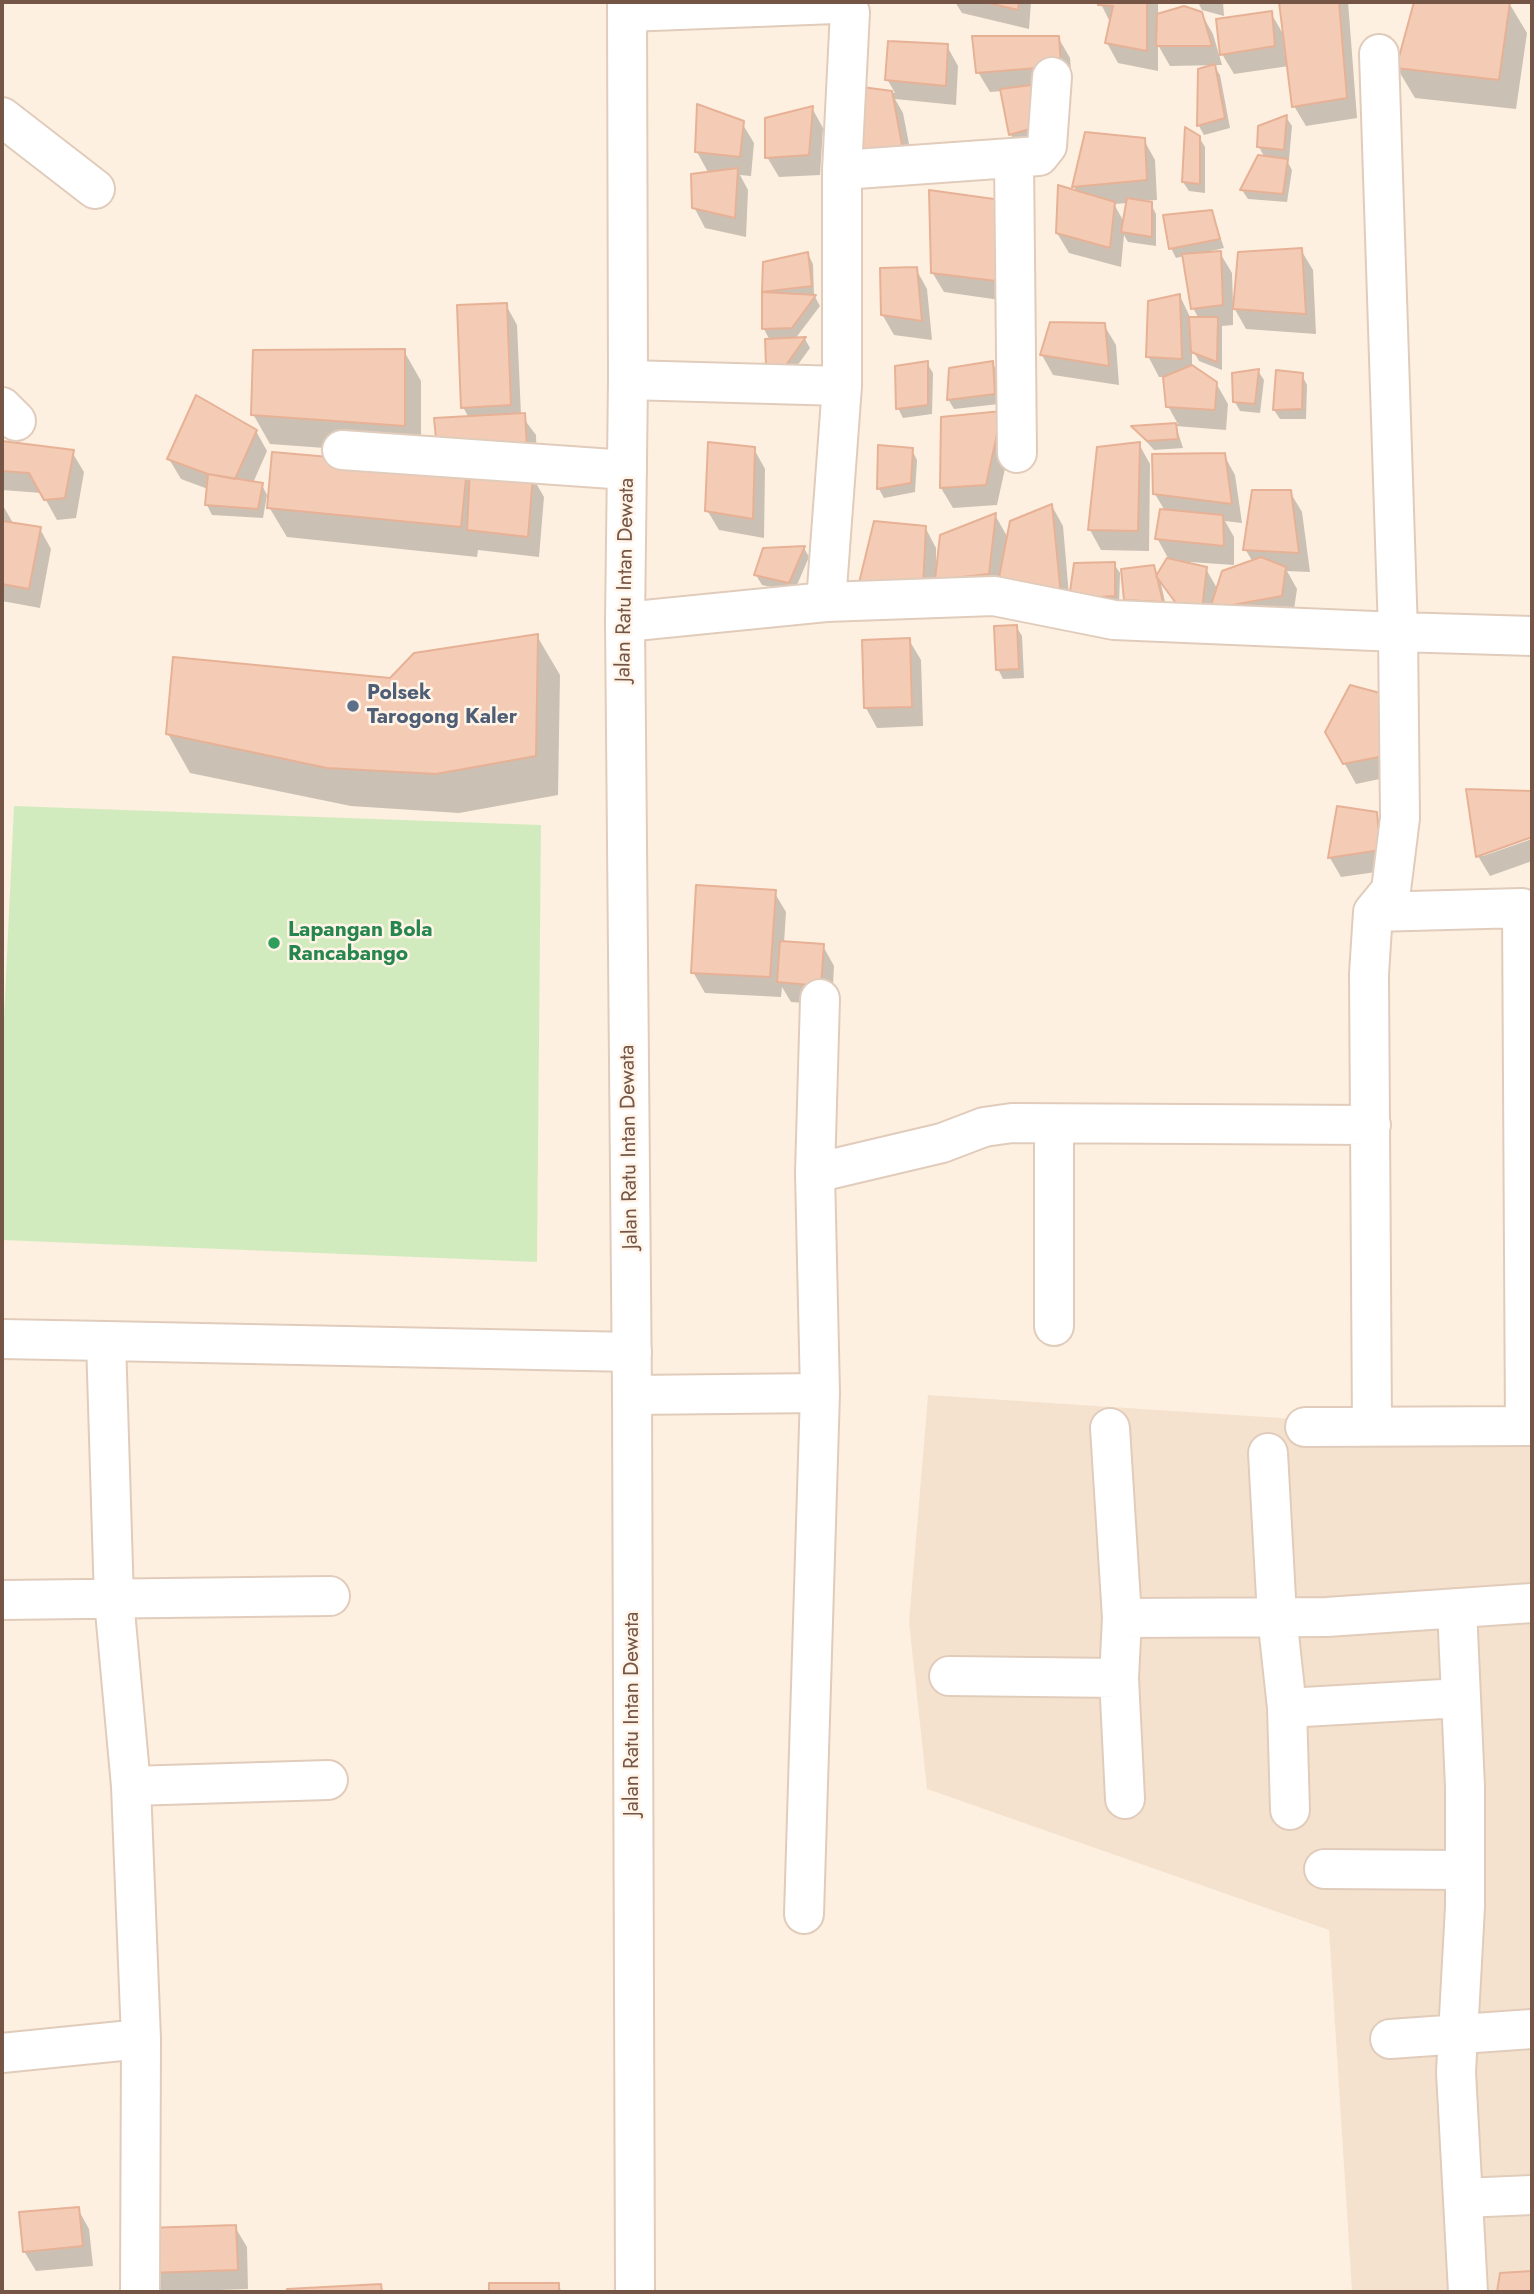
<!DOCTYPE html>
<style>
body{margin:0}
#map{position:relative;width:1534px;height:2294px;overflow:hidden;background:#fdf0e0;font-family:Jost,sans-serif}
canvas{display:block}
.frame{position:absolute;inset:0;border:4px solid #745546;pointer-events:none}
</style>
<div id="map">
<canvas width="1534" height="2294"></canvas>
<div class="frame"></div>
</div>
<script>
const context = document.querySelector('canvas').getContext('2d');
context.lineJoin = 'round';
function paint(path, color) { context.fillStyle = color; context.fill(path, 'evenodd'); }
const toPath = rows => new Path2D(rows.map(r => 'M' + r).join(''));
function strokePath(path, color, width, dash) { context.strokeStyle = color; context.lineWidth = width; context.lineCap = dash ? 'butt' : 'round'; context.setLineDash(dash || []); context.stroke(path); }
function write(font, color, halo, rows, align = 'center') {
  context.font = font + ' Jost,sans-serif'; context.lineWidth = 5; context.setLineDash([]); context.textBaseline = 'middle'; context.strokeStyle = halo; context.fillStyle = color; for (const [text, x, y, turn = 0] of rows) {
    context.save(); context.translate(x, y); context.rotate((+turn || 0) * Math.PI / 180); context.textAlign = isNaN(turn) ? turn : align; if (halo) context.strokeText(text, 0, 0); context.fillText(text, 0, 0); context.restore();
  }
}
const residential = toPath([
 [928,1395,1281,1418,1532,1447,1532,2292,1352,2292,1329,1930,927,1789,909,1622]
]);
const green = toPath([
 [14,806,541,825,537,1262,2,1240,2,1061]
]);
const shadow = toPath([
 [895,2,924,2,924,4],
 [955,2,1031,2,1029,29,962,13],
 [1100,2,1158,2,1158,16,1201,13,1213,34,1222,65,1170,66,1158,45,1158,71,1118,63,1107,43,1111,24],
 [1198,2,1223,2,1224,16,1202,10],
 [1281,2,1348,2,1357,118,1306,126,1294,106,1289,66,1234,74,1222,54,1271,13,1286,39],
 [1416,2,1509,3,1527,33,1516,109,1415,98,1397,68],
 [1058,37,1070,58,1072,86,1040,88,1038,138,1016,144,1011,135,1003,91,990,92,978,72],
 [947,46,958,66,956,105,895,99,903,113,914,170,864,89,895,93,887,79],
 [1214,66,1220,75,1230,128,1204,135,1199,126,1200,71],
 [812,108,823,128,820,175,779,177,767,157],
 [1286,117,1292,126,1289,159,1286,159,1292,170,1287,202,1248,199,1242,190,1259,157,1265,158,1259,147],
 [742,123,754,143,751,176,740,175,748,190,746,237,705,228,694,207,709,174,697,152],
 [1199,137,1205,147,1205,193,1189,191,1183,182],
 [1144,140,1155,160,1157,200,1142,201,1151,204,1156,214,1156,246,1128,242,1124,235,1121,267,1069,253,1057,233,1077,193,1074,186],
 [1128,203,1124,222,1114,204],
 [1000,201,1014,302,944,292,932,272],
 [1212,212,1224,248,1207,252,1207,254,1220,253,1232,273,1233,303,1301,250,1313,270,1316,334,1246,329,1233,306,1233,325,1222,326,1222,370,1199,361,1192,349,1192,367,1216,383,1228,404,1226,430,1176,426,1183,448,1154,450,1134,428,1178,424,1168,406,1165,377,1159,377,1148,356,1180,296,1191,319,1199,319,1193,308,1184,256,1176,258,1171,248],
 [808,254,813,264,814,295,820,306,795,339,805,339,810,348,789,377,764,329,765,264],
 [916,269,927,289,932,340,894,335,882,314],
 [506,305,517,325,521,415,536,435,537,467,532,476,544,497,539,557,478,550,477,557,287,537,269,507,450,469,469,418,463,407],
 [1104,325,1116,345,1119,385,1053,375,1042,355],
 [404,351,421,381,421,455,270,444,253,414],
 [927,363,933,373,932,414,903,418,898,408],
 [992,363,998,372,999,404,954,409,948,399],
 [1258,371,1264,380,1260,413,1240,411,1235,402],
 [1302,375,1307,385,1306,419,1280,419,1274,410],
 [943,419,1013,432,997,505,953,508,941,488],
 [256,431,267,451,253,483,262,485,267,495,263,518,212,515,207,505,208,489,181,479,169,459],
 [2,443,72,452,84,472,76,518,57,520,42,493,2,490],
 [1139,444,1150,464,1149,551,1101,550,1090,530],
 [754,449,765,469,764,538,719,530,707,510],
 [912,450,917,460,915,492,884,498,879,489],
 [1224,455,1235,475,1242,523,1225,521,1234,537,1234,565,1175,561,1206,569,1218,590,1253,562,1245,549,1290,492,1302,512,1310,572,1287,571,1297,589,1293,616,1195,630,1160,579,1167,611,1131,609,1126,599,1153,567,1158,577,1168,558,1157,538,1165,511,1155,494],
 [2,504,13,523,40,529,51,549,40,608,2,601],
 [1052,506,1063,526,1069,596,1114,564,1120,573,1119,605,948,600,935,577,934,608,872,603,925,527,936,548,936,564,938,564,995,515,1008,538],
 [804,548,809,557,794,592,762,585,756,575],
 [1016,626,1022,636,1024,678,1003,679,998,669],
 [537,636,560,675,558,795,459,813,351,806,190,773,168,734,391,680],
 [909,640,921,660,923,726,877,728,866,708],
 [1391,715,1394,776,1356,784,1327,732],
 [1530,793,1532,835,1483,852,1483,856,1532,839,1532,861,1490,876,1478,856],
 [1376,814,1388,834,1390,870,1341,877,1330,858],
 [774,892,786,912,784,943,823,946,834,966,832,1005,791,1002,782,987,781,997,705,993,693,972],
 [78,2209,89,2229,93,2266,36,2271,24,2251],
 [235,2227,247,2247,248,2289,161,2292,150,2273],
 [490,2285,558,2285,562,2292,490,2292],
 [380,2286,384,2292,289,2292,288,2291]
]);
const building = toPath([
 [984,2,1019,2,1018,10,984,2],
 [1098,2,1147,2,1147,51,1105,43,1113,6,1098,5,1098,2],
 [1279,2,1339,2,1347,98,1292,107,1279,2],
 [1414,2,1510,2,1499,80,1396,68,1414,2],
 [1184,6,1202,12,1212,46,1156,46,1157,14,1184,6],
 [1272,11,1275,46,1220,55,1216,19,1272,11],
 [972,36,1059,36,1061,66,976,73,972,36],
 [888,41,948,44,946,86,885,80,888,41],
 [1215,64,1225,118,1197,126,1198,69,1215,64],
 [1039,84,1033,128,1009,135,1000,89,1039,84],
 [862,87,892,91,903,150,862,156,862,87],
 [697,104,744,121,740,157,695,152,697,104],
 [813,106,809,155,765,158,765,118,813,106],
 [1287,115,1284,150,1257,147,1258,126,1287,115],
 [1185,127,1200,136,1200,184,1182,182,1185,127],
 [1085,132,1145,138,1147,180,1072,187,1085,132],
 [1258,155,1288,159,1283,194,1240,190,1258,155],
 [738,168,735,218,692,208,691,174,738,168],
 [1058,185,1115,202,1110,248,1056,233,1058,185],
 [929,190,1001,200,1004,282,931,273,929,190],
 [1127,198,1152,202,1152,237,1121,232,1127,198],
 [1212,210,1220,239,1169,249,1163,215,1212,210],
 [1302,248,1306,314,1233,309,1238,252,1302,248],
 [1221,251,1223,305,1191,309,1182,254,1221,251],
 [808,252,812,286,762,292,763,262,808,252],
 [917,267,922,321,881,315,880,268,917,267],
 [762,292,816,295,792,328,762,329,762,292],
 [1180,294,1182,359,1146,357,1148,301,1180,294],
 [507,303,511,405,461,408,457,305,507,303],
 [1189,317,1218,317,1217,362,1191,352,1189,317],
 [1050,322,1105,323,1109,366,1040,355,1050,322],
 [806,337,784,368,766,365,765,339,806,337],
 [405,349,405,426,251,415,253,350,405,349],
 [928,361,928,405,896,409,895,366,928,361],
 [993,361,995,394,947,400,949,368,993,361],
 [1192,365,1217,382,1215,410,1166,407,1163,377,1192,365],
 [1259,369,1255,404,1233,402,1232,373,1259,369],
 [1276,370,1303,373,1302,409,1273,410,1276,370],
 [196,395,257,430,235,479,208,474,167,459,196,395],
 [1002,411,986,485,940,488,941,417,1002,411],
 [525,413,527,447,437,449,434,418,525,413],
 [1176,423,1178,439,1147,441,1131,426,1176,423],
 [2,441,74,450,65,498,44,500,29,473,2,471,2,441],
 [708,442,755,447,753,519,705,511,708,442],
 [1140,442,1138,531,1088,530,1097,447,1140,442],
 [878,445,913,448,911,483,877,489,878,445],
 [272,452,467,469,461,527,267,508,272,452],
 [1225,453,1232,504,1153,494,1152,454,1225,453],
 [470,469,533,475,528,537,467,530,470,469],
 [208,474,263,483,258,509,205,505,208,474],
 [1252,490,1291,490,1299,553,1243,550,1252,490],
 [1052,504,1061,596,997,588,1010,521,1052,504],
 [1160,509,1223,515,1224,546,1155,539,1160,509],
 [996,513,989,574,935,580,940,535,996,513],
 [2,521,41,527,29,589,2,584,2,521],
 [874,521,926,526,923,588,859,583,874,521],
 [805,546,789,583,754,575,763,548,805,546],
 [1261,557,1286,567,1282,596,1210,609,1222,571,1261,557],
 [1167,558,1207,567,1202,609,1181,610,1156,576,1167,558],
 [1115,562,1115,596,1069,599,1074,563,1115,562],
 [1154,565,1163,602,1124,600,1121,569,1154,565],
 [1017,625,1019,669,996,670,994,626,1017,625],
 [538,634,536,756,436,774,327,768,166,734,173,657,390,678,414,653,538,634],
 [910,638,912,707,864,708,862,640,910,638],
 [1350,685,1380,693,1384,756,1343,764,1325,732,1350,685],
 [1466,789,1531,791,1532,837,1476,857,1466,789],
 [1337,806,1377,812,1380,850,1328,858,1337,806],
 [696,885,776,890,770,977,691,973,696,885],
 [780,941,824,944,821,986,777,982,780,941],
 [79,2207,83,2246,23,2252,19,2212,79,2207],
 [236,2225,238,2270,148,2273,147,2228,236,2225],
 [1532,2271,1532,2292,1497,2292,1500,2273,1532,2271],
 [489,2283,559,2283,559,2292,489,2292,489,2283],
 [381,2284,382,2292,287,2292,287,2289,381,2284]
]);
const minor = toPath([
 [627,12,835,4,850,12,842,170,842,386,826,602],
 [1379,54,1398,632,1532,636],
 [2,117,95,189],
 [1014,159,1017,453],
 [842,170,1039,156,1047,146,1052,77],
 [628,380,842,386],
 [2,407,16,421],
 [342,450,627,470],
 [625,622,826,602,994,596,1114,620,1398,632,1400,818,1391,890,1373,912,1369,974,1372,1426],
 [1373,912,1522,908,1525,1426],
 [820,999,815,1173,820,1393],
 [1054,1124,1054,1326],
 [815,1173,942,1143,984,1127,1012,1123,1371,1125],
 [2,1339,106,1341],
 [632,1395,820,1393,804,1914],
 [1305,1427,1532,1426],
 [1110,1428,1122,1618],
 [1268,1453,1277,1616,1287,1708,1290,1810],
 [2,1600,330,1596],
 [1457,1608,1465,1787,1465,1907,1456,2072,1468,2292],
 [949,1676,1119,1678,1122,1618,1327,1617,1532,1603],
 [1119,1678,1125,1799],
 [1287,1708,1460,1698],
 [131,1786,328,1780],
 [1324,1869,1463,1870],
 [1390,2039,1532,2029],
 [2,2053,141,2039],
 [1463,2198,1532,2195],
 [140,2292,141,2039,131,1786,114,1600,106,1341,632,1352]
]);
const tertiary = toPath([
 [627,2,628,380,625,622,632,1395,635,2292]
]);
const markers = [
 [353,706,7,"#5c6f8a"],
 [274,943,7,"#2e9e5b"]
];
const streetNames = [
 ["Jalan Ratu Intan Dewata",626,580,-89],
 ["Jalan Ratu Intan Dewata",630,1147,-91],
 ["Jalan Ratu Intan Dewata",633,1714,-90]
];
const serviceNames = [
 ["Polsek",367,694],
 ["Tarogong Kaler",367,718]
];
const leisureNames = [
 ["Lapangan Bola",288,931],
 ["Rancabango",288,955]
];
paint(residential, '#f5e2ce');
paint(green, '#d2ebbe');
paint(shadow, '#0003');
paint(building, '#f4ccb6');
strokePath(building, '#e7b196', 2);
strokePath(minor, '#e1ccbb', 42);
strokePath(tertiary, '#e1ccbb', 42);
strokePath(minor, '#fff', 38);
strokePath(tertiary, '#fff', 38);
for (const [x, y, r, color] of markers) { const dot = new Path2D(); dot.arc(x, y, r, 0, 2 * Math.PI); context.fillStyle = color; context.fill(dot); strokePath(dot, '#fff4e7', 2.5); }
write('21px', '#745546', '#fff4e7', streetNames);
write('bold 21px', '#4e5e75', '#fff4e7', serviceNames, 'left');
write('bold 21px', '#27864d', '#fff4e7', leisureNames, 'left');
</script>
